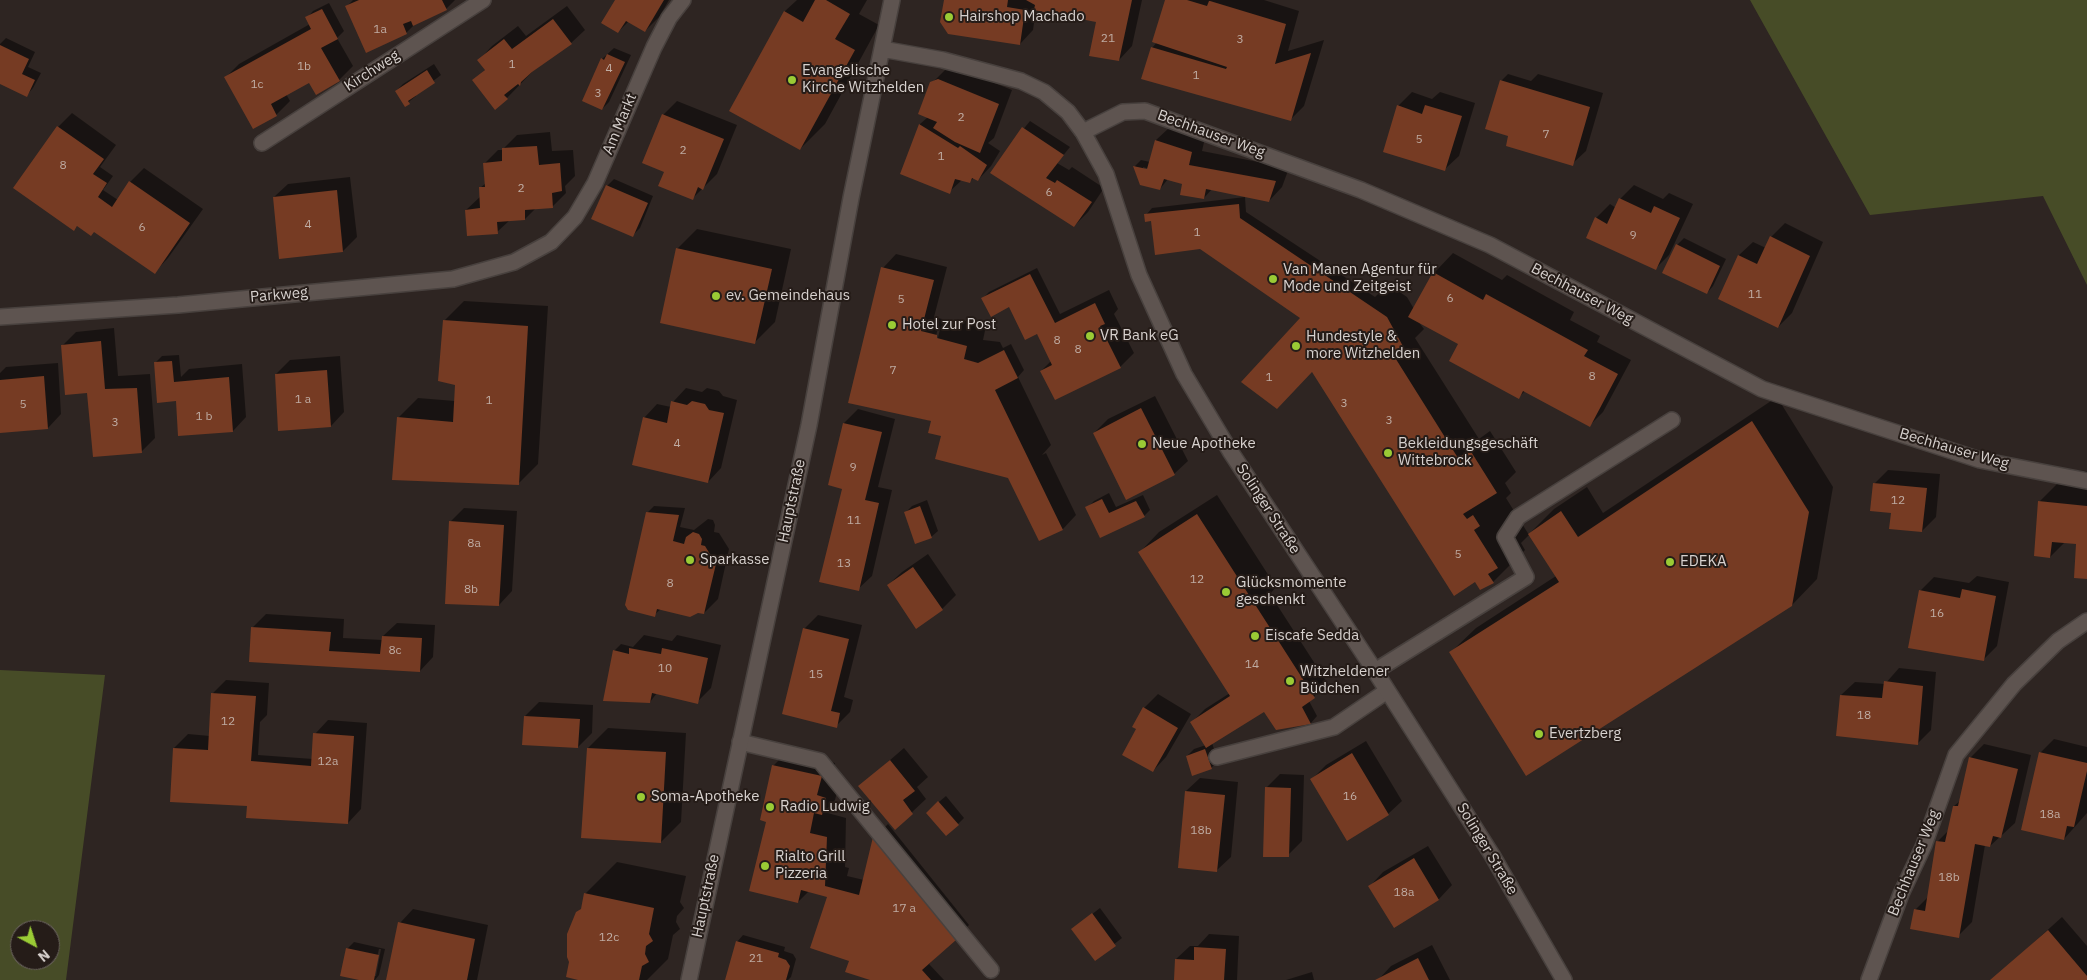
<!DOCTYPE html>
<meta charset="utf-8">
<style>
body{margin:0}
#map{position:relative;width:2087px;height:980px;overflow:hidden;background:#2e2522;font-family:"IBM Plex Sans",sans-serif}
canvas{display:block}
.north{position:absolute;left:10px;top:920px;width:50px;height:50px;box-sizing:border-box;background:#251c18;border:1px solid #6c6461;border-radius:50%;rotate:140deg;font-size:14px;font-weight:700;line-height:20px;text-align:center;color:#d7d1ce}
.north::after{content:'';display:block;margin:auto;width:18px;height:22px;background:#9acb35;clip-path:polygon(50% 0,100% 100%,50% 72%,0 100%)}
</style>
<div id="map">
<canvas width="2087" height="980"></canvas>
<div class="north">N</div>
</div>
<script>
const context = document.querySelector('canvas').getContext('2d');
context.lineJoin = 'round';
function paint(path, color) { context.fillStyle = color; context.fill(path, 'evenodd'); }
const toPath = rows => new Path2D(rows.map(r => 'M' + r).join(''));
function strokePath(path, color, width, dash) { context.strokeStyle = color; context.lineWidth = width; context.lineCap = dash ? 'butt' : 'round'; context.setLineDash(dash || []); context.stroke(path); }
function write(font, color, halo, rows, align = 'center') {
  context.font = font + ' "IBM Plex Sans",sans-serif'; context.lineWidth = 4; context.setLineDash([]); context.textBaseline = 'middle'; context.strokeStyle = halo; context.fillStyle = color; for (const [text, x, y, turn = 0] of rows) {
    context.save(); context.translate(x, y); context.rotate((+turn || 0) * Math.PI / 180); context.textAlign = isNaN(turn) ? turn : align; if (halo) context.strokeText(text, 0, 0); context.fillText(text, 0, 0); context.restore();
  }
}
const green = toPath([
 [1750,0,2087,0,2087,285,2043,196,1870,215],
 [0,670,105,675,66,980,0,980],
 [20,930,50,930,50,960,20,960]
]);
const shadow = toPath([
 [353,0,455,0,446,9,415,24,406,33,346,7],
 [616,0,669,0,659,17,645,31,629,21,618,32],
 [797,0,867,0,859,14,879,25,825,124,800,149,731,110,785,11],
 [946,0,1142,0,1132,46,1119,60,1097,21,1036,9,1033,30,1020,44],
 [1166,0,1264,0,1299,11,1288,51,1324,40,1304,106,1290,120,1152,48,1157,42],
 [329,3,344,31,337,38,353,66,339,80,310,81,286,94,290,101,276,115,226,77,239,64,310,24,307,18,313,11],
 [567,6,585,30,571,43,533,71,507,98,474,80,486,69,479,60,492,46,518,26,526,36],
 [6,38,35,52,28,67,41,73,33,88,27,95,0,83,0,44],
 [614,48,631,55,609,102,602,109,602,59],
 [434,64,441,75,415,95,416,96,405,105,396,91,403,84],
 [952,66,1012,90,994,138,988,143,1000,151,991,166,978,180,974,178,969,182,962,180,949,192,901,173,920,124,928,117,932,83,946,69],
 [1508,74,1531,81,1538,74,1603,93,1586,151,1572,164,1501,81],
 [1412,92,1432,99,1440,92,1475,103,1459,156,1445,169,1398,106],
 [677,101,737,125,717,174,692,199,665,172,663,115],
 [72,113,116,145,100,167,113,176,103,190,118,200,130,182,144,168,203,209,168,258,155,272,95,230,78,225,74,230,58,127],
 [1030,121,1070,147,1057,163,1069,170,1072,167,1104,188,1088,212,1074,226,1005,152],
 [1170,127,1205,138,1202,151,1289,168,1282,187,1269,201,1212,189,1204,198,1183,184,1168,179,1160,189,1141,184,1135,166,1141,160,1150,162,1156,140],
 [1143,167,1153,170,1143,170],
 [550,132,552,151,573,150,575,176,565,186,566,193,552,207,536,208,525,219,510,220,497,232,466,210,481,196,480,188,486,183,484,164,498,150,502,150,517,135],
 [350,177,357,237,343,251,274,197,288,184],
 [614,179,653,196,640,228,633,235,607,186],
 [1634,185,1663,199,1669,193,1693,204,1669,255,1656,268,1596,218,1610,204,1616,208,1620,199],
 [1245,197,1246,212,1375,297,1388,284,1407,297,1414,309,1434,273,1453,253,1502,280,1507,275,1574,312,1570,320,1600,336,1597,342,1631,360,1603,412,1589,426,1525,391,1519,397,1460,344,1418,321,1424,329,1415,338,1479,439,1490,431,1516,472,1505,483,1511,493,1506,498,1529,535,1521,543,1525,550,1493,582,1302,318,1201,248,1146,215,1152,208],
 [1785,223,1823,242,1792,313,1778,327,1719,299,1739,255,1753,242,1766,248,1771,237],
 [697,229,791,249,775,322,755,342,677,249],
 [1684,238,1726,259,1713,286,1707,293,1677,245],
 [896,254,947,267,934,317,950,321,949,328,958,319,986,326,983,340,1000,342,1003,348,1011,344,1024,370,1018,377,1051,445,1042,455,1046,453,1076,515,1063,529,1039,539,1009,476,937,458,942,435,930,432,932,421,850,402,883,268],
 [938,328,940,329,923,402,920,402],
 [1037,268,1060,314,1109,290,1118,309,1114,314,1134,353,1120,367,1041,371,1051,361,1037,333,1009,306,983,298,989,292],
 [464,301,548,306,538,464,518,484,398,418,418,398,455,401,456,384,444,321],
 [114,328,118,376,150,374,155,438,141,452,88,391,62,346,76,332],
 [179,355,181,377,189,369,242,364,246,417,233,431,177,400,155,363,162,356],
 [340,356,344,412,331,426,276,374,290,360],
 [58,363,61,414,48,428,0,432,0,373,6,367],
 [686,388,702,392,707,388,719,391,723,396,737,400,721,468,708,482,644,418,657,404,671,407,673,402],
 [1155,396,1188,461,1174,474,1094,433,1108,419],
 [1777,397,1833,487,1817,579,1792,605,1451,652,1476,628,1556,576,1529,534,1554,509,1587,487,1603,513],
 [858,409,895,419,878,487,892,490,872,576,858,589,843,488,844,423],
 [1888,470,1940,474,1936,517,1922,531,1892,512,1874,484],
 [2071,470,2087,471,2087,578,2079,543,2065,542,2050,557,2039,502],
 [1109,493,1116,507,1143,495,1150,510,1144,516,1101,536,1087,508,1094,501],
 [1217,495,1276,587,1270,594,1328,684,1309,701,1317,716,1311,723,1277,729,1265,710,1212,743,1218,761,1211,768,1187,756,1194,749,1206,745,1191,723,1205,709,1230,693,1140,552,1159,532],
 [927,500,938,531,931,537,906,512,912,506],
 [654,506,685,508,680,527,694,530,708,519,713,520,715,525,714,532,719,533,729,549,718,599,704,613,661,609,654,615,647,513],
 [464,508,517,511,512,591,499,605,450,522],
 [928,554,956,595,942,609,888,585,902,572],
 [1977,576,2009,582,1997,646,1983,660,1920,591,1934,577,1969,583],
 [266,614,344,619,343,638,383,640,383,636,397,623,435,625,433,657,420,671,250,660,252,628],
 [818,615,862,625,844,697,853,700,850,712,836,726,783,713,804,629],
 [644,635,672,641,677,635,721,645,711,688,697,702,657,693,650,702,614,651,621,644,633,647],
 [1899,668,1936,672,1931,730,1917,744,1841,695,1855,682,1885,684],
 [226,680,269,683,267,715,260,722,258,755,313,759,315,734,328,720,367,723,361,809,348,823,248,805,174,748,188,734,210,736,212,694],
 [1158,694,1191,714,1166,757,1153,771,1138,729,1144,708],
 [539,702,593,705,592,733,578,747,525,716],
 [608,728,686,733,681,822,661,842,583,837,588,748],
 [2054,739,2087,747,2087,813,2064,839,2040,753],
 [1366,741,1402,801,1388,814,1312,779,1326,765],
 [1984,744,2031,755,2015,823,1990,846,1985,845,1972,922,1958,936,1915,910,1929,896,1937,842,1949,830,1954,806,1961,800,1970,758],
 [904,748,928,777,917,787,926,799,895,828,860,786],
 [787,752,835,763,830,782,839,784,835,800,824,812,846,818,845,867,849,868,847,876,864,880,874,838,888,824,969,925,929,964,944,980,875,980,851,960,829,896,809,891,798,902,768,823,773,766],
 [1280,774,1304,775,1302,841,1288,855,1266,788],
 [1200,778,1238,782,1231,857,1217,870,1186,791],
 [946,796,964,818,958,824,934,806],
 [1428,846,1452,885,1439,899,1395,926,1370,886,1383,872],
 [617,862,686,876,680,902,684,908,677,916,676,922,680,929,673,935,668,959,647,980,584,980,582,908,585,894],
 [1100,908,1122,938,1095,959,1073,929],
 [413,909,488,925,477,980,387,980,400,923],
 [2062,917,2087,946,2087,980,1992,980],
 [1209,934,1239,936,1237,980,1175,980,1176,959,1190,946,1198,946],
 [743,935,785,947,784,951,793,954,796,959,791,977,788,980,726,980,737,942],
 [354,942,385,949,379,975,375,980,364,980,347,949],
 [379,949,381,949,376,976,373,976],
 [1432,945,1450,980,1378,980,1391,966],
 [1312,972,1314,980,1285,980,1286,980]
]);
const building = toPath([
 [359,0,442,0,447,10,413,26,411,21,403,24,407,34,366,53,345,6],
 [615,0,664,0,645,32,626,21,618,33,601,23],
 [815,0,826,0,850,14,835,39,855,50,800,150,729,111,784,11,803,22],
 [944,0,1008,0,1007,7,1025,10,1020,45,948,34,940,22],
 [1026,0,1132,0,1119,61,1089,56,1096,22,1034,10,1035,5],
 [1165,0,1187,0,1207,6,1209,1,1210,1,1286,24,1275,64,1311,53,1291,121,1141,79,1151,47,1226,69,1227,67,1152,42],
 [322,9,338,39,321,48,340,81,316,95,309,83,271,104,277,116,253,129,224,77,311,29,305,17],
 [553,19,572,44,532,72,521,82,520,86,518,84,504,95,508,99,495,110,472,80,485,70,477,60,504,39,512,49],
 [0,45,29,59,22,74,35,80,27,97,0,84],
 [607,54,625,62,602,110,582,101,601,58,604,60],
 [427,70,435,83,408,101,410,104,405,107,395,91],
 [938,79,999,104,980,153,955,142,933,128,937,122,918,114,930,82],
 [1500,80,1590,107,1573,166,1506,146,1508,136,1485,129],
 [1397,105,1422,114,1425,105,1462,116,1445,171,1383,152],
 [662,114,724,139,703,190,698,187,693,200,658,186,664,172,642,163],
 [919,124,958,148,960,146,987,165,978,181,972,178,970,183,955,179,950,194,900,174],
 [57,126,104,159,93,174,107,183,98,197,112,207,129,181,190,223,155,274,94,232,91,236,77,226,74,231,13,188],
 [1022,127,1064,155,1046,178,1055,183,1057,180,1092,202,1074,227,990,173],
 [1155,140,1192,152,1189,165,1276,181,1269,202,1206,189,1204,199,1180,195,1182,184,1164,179,1160,190,1140,185,1133,166,1147,169],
 [537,146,539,165,560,163,562,191,552,193,553,208,525,210,525,220,497,222,498,234,467,236,465,210,480,208,479,187,485,187,483,163,502,161,502,148],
 [606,185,648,203,633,237,591,219],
 [337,190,343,252,279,259,273,197],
 [1619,198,1651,213,1654,206,1680,218,1656,270,1586,238,1595,217,1607,224],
 [1239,204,1240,218,1387,317,1405,350,1394,356,1458,458,1470,450,1497,493,1463,514,1467,519,1473,515,1480,526,1474,530,1498,568,1488,574,1494,583,1480,590,1475,582,1454,596,1312,372,1277,409,1241,382,1300,318,1200,249,1155,255,1151,221,1145,222,1144,214],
 [1770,236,1810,256,1778,328,1718,299,1738,255,1757,264],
 [1676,244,1720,266,1707,294,1662,273],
 [676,248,772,269,755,344,660,323],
 [881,267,934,280,921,331,937,335,937,338,967,346,964,359,978,363,1004,350,1018,378,995,390,1063,530,1039,541,1008,478,935,459,941,436,928,433,931,421,848,403],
 [1433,272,1483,300,1486,294,1588,350,1584,356,1618,374,1590,427,1523,391,1519,399,1449,361,1458,344,1408,317],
 [1030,274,1055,323,1095,303,1105,324,1100,326,1121,368,1055,400,1040,371,1052,365,1037,334,1025,340,1009,307,991,317,981,298],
 [443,320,528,326,519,485,392,480,397,417,453,422,455,385,438,381],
 [101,341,105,389,137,388,142,453,93,457,87,393,65,395,61,345],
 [172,361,174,382,229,377,233,432,178,436,176,401,157,403,154,362],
 [327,370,331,427,278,431,275,374],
 [44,376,48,429,0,433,0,380],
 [671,401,687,405,692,401,705,404,709,410,724,413,708,483,632,465,643,417,667,423],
 [1141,408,1175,475,1126,500,1093,433],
 [1752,421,1809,512,1792,606,1526,776,1449,652,1559,582,1528,534,1561,511,1578,537],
 [843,423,882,432,865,500,879,503,859,591,819,582,842,489,828,485],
 [1873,483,1927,488,1922,532,1889,529,1891,513,1870,511],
 [1102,499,1109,513,1136,501,1145,517,1100,538,1085,507],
 [2038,501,2087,506,2087,579,2074,578,2076,544,2052,542,2050,558,2034,556],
 [920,506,932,538,915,544,904,512],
 [646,512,679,515,673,541,684,544,686,537,693,532,699,534,702,539,701,545,705,546,716,564,704,614,698,613,690,617,657,609,655,617,628,610,625,605],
 [1197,514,1315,698,1302,707,1311,724,1276,730,1264,712,1206,748,1190,722,1230,696,1138,552],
 [449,521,504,525,499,606,445,604],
 [913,567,943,610,916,629,887,585],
 [1962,589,1996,596,1984,661,1908,648,1919,590,1960,598],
 [251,627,331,632,329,651,380,654,382,636,422,638,420,672,249,662],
 [803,628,849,639,831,711,840,713,837,728,782,714],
 [629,648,661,654,662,648,708,658,698,704,652,693,650,703,603,701,613,650,629,654],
 [1884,681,1923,686,1918,745,1836,736,1840,695,1882,698],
 [211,693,256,696,251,761,311,766,313,733,354,736,348,824,246,818,247,806,170,802,173,748,208,750],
 [1143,707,1178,728,1153,772,1122,755,1136,729,1132,727],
 [524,716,580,719,578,748,522,745],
 [587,748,666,752,661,843,581,838],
 [1205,749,1212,769,1192,776,1186,756],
 [2039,752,2087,763,2087,771,2074,827,2067,826,2064,840,2021,830],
 [1352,753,1389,815,1347,841,1310,779],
 [1969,757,2018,769,2001,838,1993,836,1990,847,1975,844,1959,938,1910,929,1914,909,1925,911,1936,841,1945,842,1953,806,1958,806],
 [890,760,915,791,903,800,913,814,895,830,858,786],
 [772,765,822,776,817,795,826,798,822,815,814,813,810,833,827,837,825,886,859,895,873,837,956,940,922,970,931,980,870,980,845,972,849,961,810,948,827,897,801,890,798,903,749,891,766,822,760,820],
 [1265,787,1291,788,1289,857,1263,857],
 [1185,791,1225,795,1217,872,1178,868],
 [938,801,959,825,946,836,926,813],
 [1414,858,1439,900,1394,928,1368,886],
 [584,893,654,908,649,934,653,941,646,946,645,954,649,962,642,966,639,980,578,980,566,977,569,962,567,957,567,934,576,912,581,909],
 [1092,913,1116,946,1095,961,1071,929],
 [398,922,475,939,467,980,386,980],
 [2048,930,2087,976,2087,980,1990,980],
 [736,941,779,953,778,957,786,960,790,966,786,980,725,980],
 [1194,947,1226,949,1224,980,1174,980,1175,959,1194,960],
 [346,948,379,955,374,980,359,980,340,976],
 [1418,958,1429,980,1375,980]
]);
const lane = toPath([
 [262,143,483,0],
 [1375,671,1526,577,1505,537,1518,517,1672,420],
 [740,742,820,761,991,970],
 [1217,757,1334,727,1387,691],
 [1869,980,1901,894,1924,845,1956,755,2014,684,2058,641,2087,621]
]);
const street = toPath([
 [1083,132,1123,112,1145,111,1361,190,1490,245,1762,389,1980,460,2087,481],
 [0,317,178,305,453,279,514,262,551,242,575,217,595,183,654,47,669,18,683,0]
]);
const secondary = toPath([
 [882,49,943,60,1021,81,1044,92,1068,112,1083,132,1106,174,1139,275,1184,374,1230,451,1375,671,1492,855,1564,980],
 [689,980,809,425,851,198,892,0]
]);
const markers = [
 [949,17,5,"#9acb35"],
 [792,80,5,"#9acb35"],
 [1273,279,5,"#9acb35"],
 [716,296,5,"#9acb35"],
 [892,325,5,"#9acb35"],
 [1090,336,5,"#9acb35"],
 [1296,346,5,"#9acb35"],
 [1142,444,5,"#9acb35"],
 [1388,453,5,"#9acb35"],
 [690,560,5,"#9acb35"],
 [1670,562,5,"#9acb35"],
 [1226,592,5,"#9acb35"],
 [1255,636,5,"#9acb35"],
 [1290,681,5,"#9acb35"],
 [1539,734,5,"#9acb35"],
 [641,797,5,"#9acb35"],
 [770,807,5,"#9acb35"],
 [765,866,5,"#9acb35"]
];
const numberNames = [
 ["1a",380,30],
 ["21",1108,39],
 ["3",1240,40],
 ["1",512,65],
 ["1b",304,67],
 ["4",609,69],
 ["1",1196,76],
 ["1c",257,85],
 ["3",598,94],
 ["2",961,118],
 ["7",1546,135],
 ["5",1419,140],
 ["2",683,151],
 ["1",941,157],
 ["8",63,166],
 ["2",521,189],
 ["6",1049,193],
 ["4",308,225],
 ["6",142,228],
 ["1",1197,233],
 ["9",1633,236],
 ["11",1755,295],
 ["6",1450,299],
 ["5",901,300],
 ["8",1057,341],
 ["8",1078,350],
 ["7",893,371],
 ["8",1592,377],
 ["1",1269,378],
 ["1 a",303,400],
 ["1",489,401],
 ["3",1344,404],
 ["5",23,405],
 ["1 b",204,417],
 ["3",1389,421],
 ["3",115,423],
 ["4",677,444],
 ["9",853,468],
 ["12",1898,501],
 ["11",854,521],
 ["8a",474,544],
 ["5",1458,555],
 ["13",844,564],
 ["12",1197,580],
 ["8",670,584],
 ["8b",471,590],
 ["16",1937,614],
 ["8c",395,651],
 ["14",1252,665],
 ["10",665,669],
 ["15",816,675],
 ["18",1864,716],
 ["12",228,722],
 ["12a",328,762],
 ["16",1350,797],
 ["18a",2050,815],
 ["18b",1201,831],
 ["18b",1949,878],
 ["18a",1404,893],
 ["17 a",904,909],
 ["12c",609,938],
 ["21",756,959]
];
const poiNames = [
 ["Hairshop Machado",959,17],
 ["Evangelische",802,71],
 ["Kirche Witzhelden",802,88],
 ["Van Manen Agentur für",1283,270],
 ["Mode und Zeitgeist",1283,287],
 ["ev. Gemeindehaus",726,296],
 ["Hotel zur Post",902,325],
 ["VR Bank eG",1100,336],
 ["Hundestyle &",1306,337],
 ["more Witzhelden",1306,354],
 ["Neue Apotheke",1152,444],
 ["Bekleidungsgeschäft",1398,444],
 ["Wittebrock",1398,461],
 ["Sparkasse",700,560],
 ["EDEKA",1680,562],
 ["Glücksmomente",1236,583],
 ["geschenkt",1236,600],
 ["Eiscafe Sedda",1265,636],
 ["Witzheldener",1300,672],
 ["Büdchen",1300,689],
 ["Evertzberg",1549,734],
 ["Soma-Apotheke",651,797],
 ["Radio Ludwig",780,807],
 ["Rialto Grill",775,857],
 ["Pizzeria",775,874]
];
const streetNames = [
 ["Kirchweg",372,71,-33],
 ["Am Markt",620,124,-67],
 ["Bechhauser Weg",1211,134,20],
 ["Bechhauser Weg",1582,294,28],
 ["Parkweg",279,295,-5],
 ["Bechhauser Weg",1954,449,16],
 ["Hauptstraße",792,501,-78],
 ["Solinger Straße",1268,509,57],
 ["Solinger Straße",1487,849,59],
 ["Bechhauser Weg",1914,863,-68],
 ["Hauptstraße",706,896,-78]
];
paint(green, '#474c27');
paint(shadow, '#0007');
paint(building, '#763b23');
strokePath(lane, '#48413e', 18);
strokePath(street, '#48413e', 18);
strokePath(secondary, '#48413e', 18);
strokePath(lane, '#5e5450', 15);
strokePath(street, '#5e5450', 15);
strokePath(secondary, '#5e5450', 15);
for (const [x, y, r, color] of markers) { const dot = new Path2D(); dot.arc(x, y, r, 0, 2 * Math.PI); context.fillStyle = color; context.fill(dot); strokePath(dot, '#251c18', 2); }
write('12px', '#bfaca3', null, numberNames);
write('15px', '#d7d1ce', '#251c18', poiNames, 'left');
write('15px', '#d7d1ce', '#251c18', streetNames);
</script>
